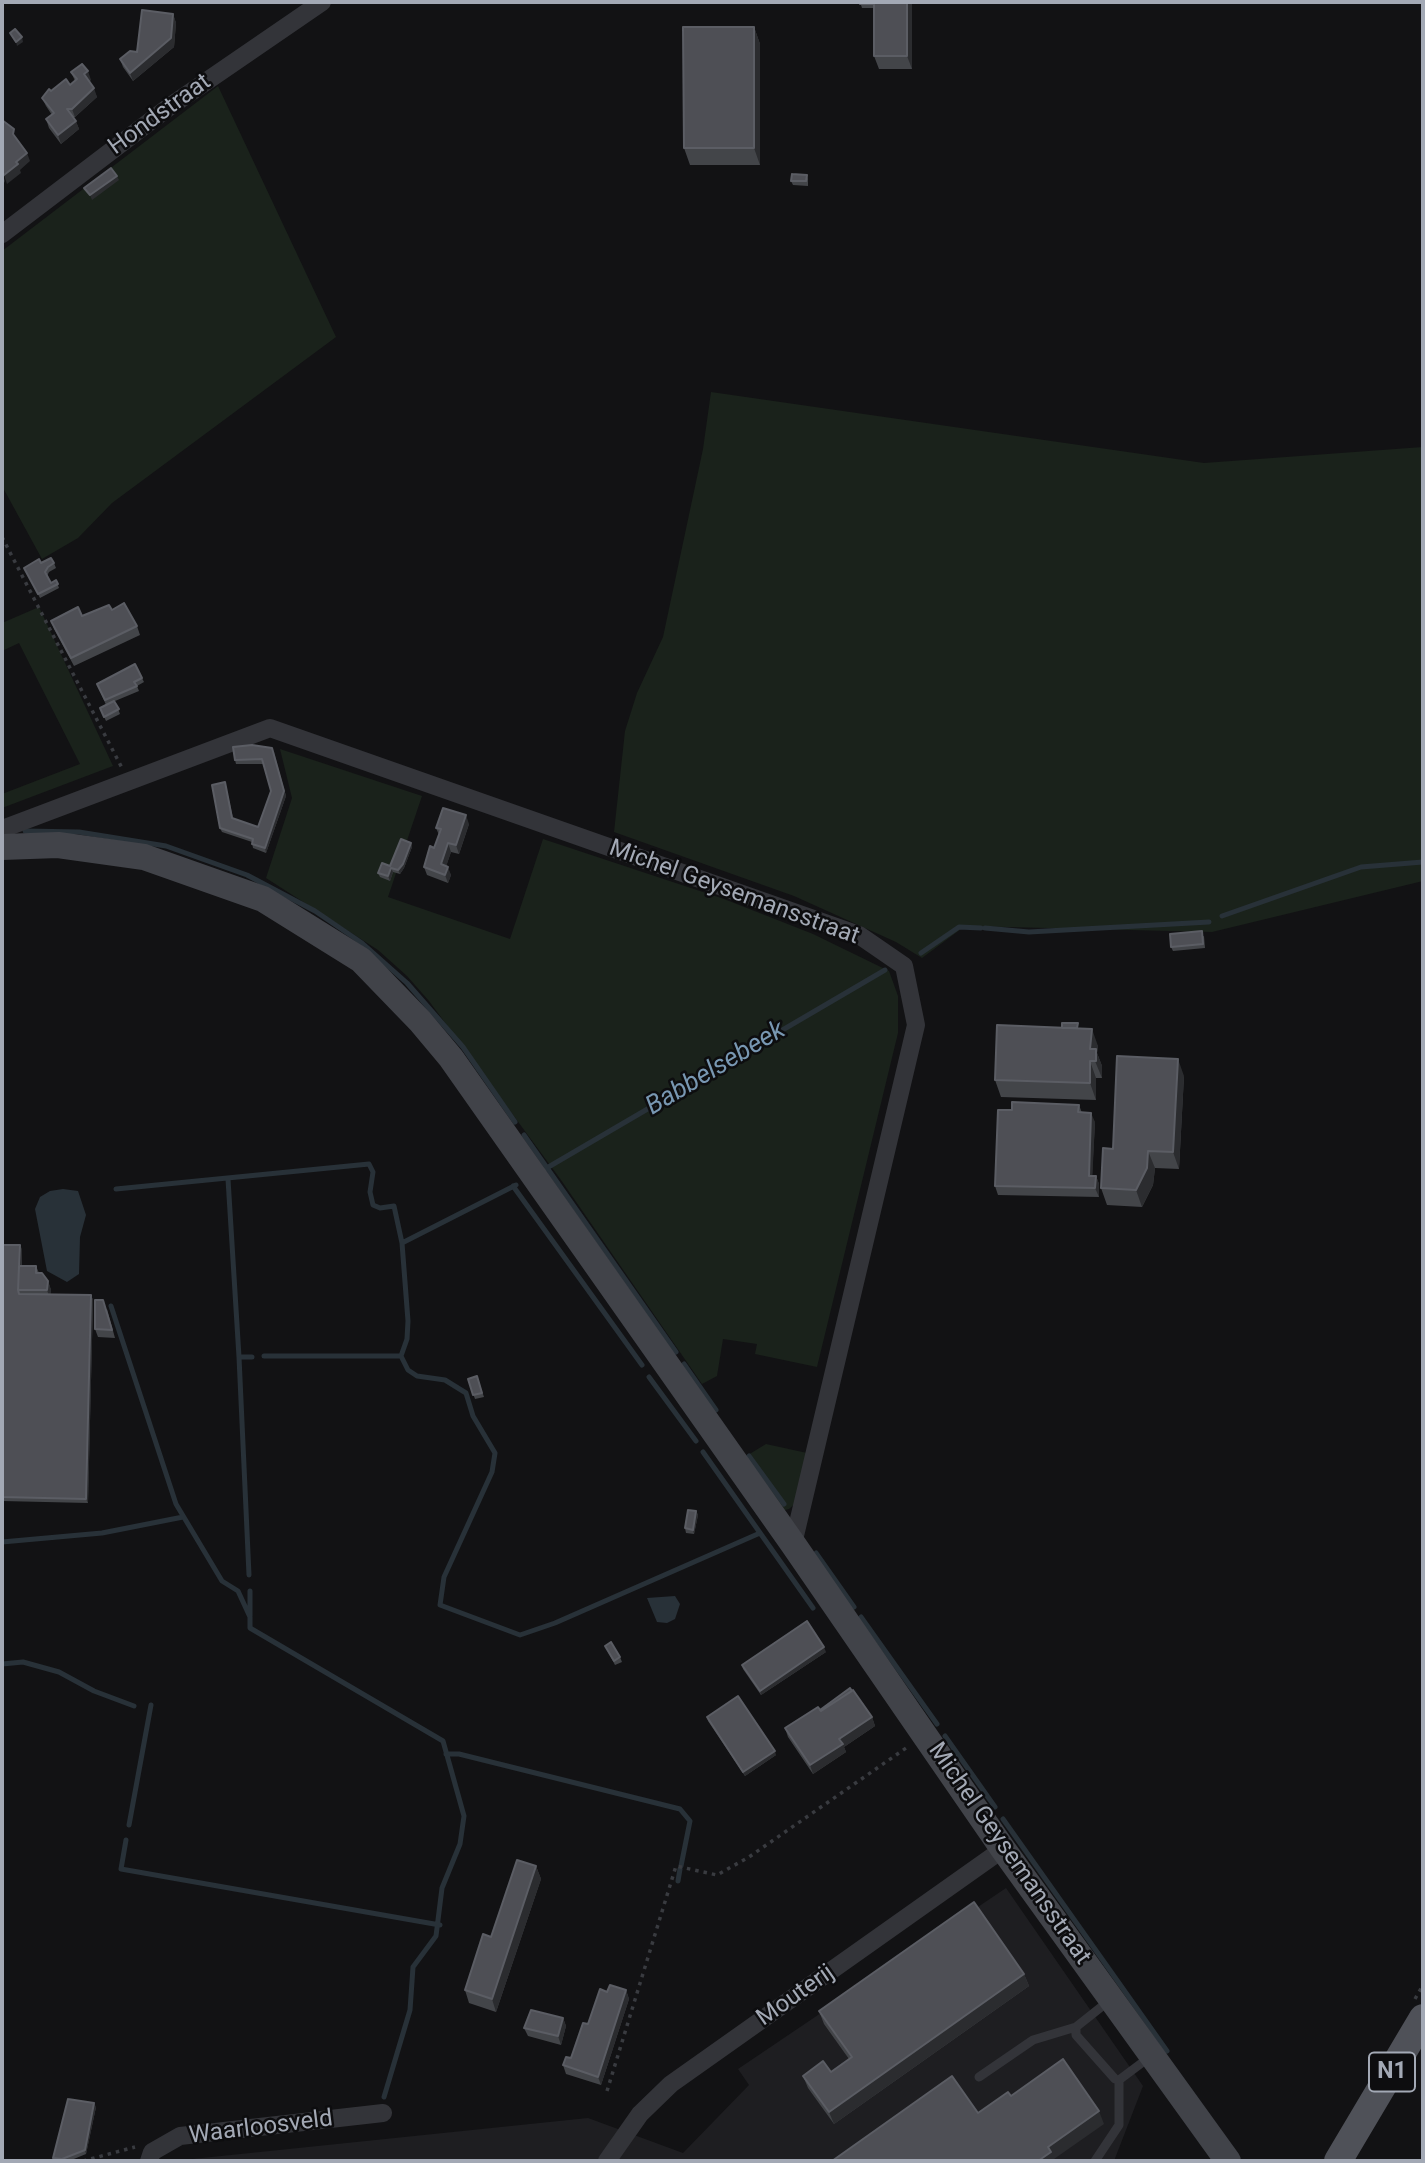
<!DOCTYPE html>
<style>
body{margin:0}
#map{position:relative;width:1425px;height:2163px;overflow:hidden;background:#121214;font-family:Roboto,sans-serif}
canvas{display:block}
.frame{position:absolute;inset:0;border:4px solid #a3a9b5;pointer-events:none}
</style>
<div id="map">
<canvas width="1425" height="2163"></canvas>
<div class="frame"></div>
</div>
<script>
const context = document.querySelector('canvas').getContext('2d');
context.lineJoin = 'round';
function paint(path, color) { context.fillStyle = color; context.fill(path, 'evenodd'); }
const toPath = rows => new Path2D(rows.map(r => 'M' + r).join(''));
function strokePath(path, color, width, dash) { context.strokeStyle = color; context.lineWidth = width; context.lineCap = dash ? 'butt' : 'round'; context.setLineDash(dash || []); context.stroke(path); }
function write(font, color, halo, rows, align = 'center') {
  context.font = font + ' Roboto,sans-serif'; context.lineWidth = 5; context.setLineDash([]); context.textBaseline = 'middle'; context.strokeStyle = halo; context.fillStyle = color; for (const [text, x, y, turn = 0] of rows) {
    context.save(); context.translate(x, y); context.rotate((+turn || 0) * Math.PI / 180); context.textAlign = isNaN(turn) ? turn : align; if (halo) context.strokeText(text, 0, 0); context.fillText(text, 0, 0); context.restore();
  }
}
const built = toPath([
 [1006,1888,1143,2086,1114,2161,173,2161,588,2118,683,2153,749,2085,738,2069]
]);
const green = toPath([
 [218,86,336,337,112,503,78,538,42,559,2,486,2,251],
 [711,392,1204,463,1423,447,1423,881,1212,932,965,926,922,958,896,942,794,896,614,832,625,731,637,693,663,637,703,449],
 [39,607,113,766,2,808,2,794,80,764,19,643,2,651,2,623],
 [280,749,422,796,388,897,510,939,543,839,724,899,813,934,889,971,898,996,898,1033,817,1367,755,1354,757,1344,723,1339,717,1376,702,1384,561,1180,429,1001,407,976,378,950,266,878,292,798],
 [766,1444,807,1453,798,1501,789,1509,781,1511,743,1458]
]);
const water = toPath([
 [63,1189,78,1191,86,1215,80,1237,79,1274,67,1282,47,1271,35,1209,40,1197,50,1191],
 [675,1596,680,1604,675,1619,667,1623,657,1622,647,1598]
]);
const stream = toPath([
 [25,831,79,832,166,846,247,875,315,911,362,943,407,983,463,1047,515,1122],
 [1222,916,1361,867,1423,862],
 [985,928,1029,932,1209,922],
 [921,953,959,927,981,928],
 [524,1135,676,1352],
 [545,1169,885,970],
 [228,1179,239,1357,252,1357],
 [513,1186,642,1365],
 [116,1189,369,1164,373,1172,370,1192,373,1205,380,1208,394,1206,402,1243,516,1185],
 [111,1306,176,1504,222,1581,238,1591,250,1617,250,1628,443,1741,464,1816,460,1844,442,1888,436,1936,413,1967,410,2010,384,2097],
 [264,1356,401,1356,407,1339,408,1321,402,1243],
 [401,1356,408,1370,417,1376,445,1380,466,1393,473,1416,495,1453,492,1472,444,1577,440,1605,520,1635,555,1623,760,1533],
 [239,1357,249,1575],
 [684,1364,716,1410],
 [649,1377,696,1441],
 [703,1452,813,1608],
 [749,1456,784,1504],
 [2,1542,102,1533,183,1517],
 [816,1553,854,1607],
 [250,1616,250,1591],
 [861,1617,937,1724],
 [2,1664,23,1662,59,1672,94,1691,134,1706],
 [945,1736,995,1807],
 [446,1754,459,1754,680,1809,690,1821,681,1866],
 [1003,1819,1167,2051],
 [129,1825,151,1705],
 [126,1840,121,1869,440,1925],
 [678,1881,680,1869]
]);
const path = toPath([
 [2,537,122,768],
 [1415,1999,1423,1985],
 [607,2091,676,1866,717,1875,749,1857,909,1746],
 [83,2161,135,2147]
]);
const lane = toPath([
 [1110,2000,1076,2027,1076,2035,1115,2079,1119,2080,1151,2056],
 [979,2077,1033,2040,1076,2027],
 [1095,2161,1119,2125,1119,2080]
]);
const street = toPath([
 [2,234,169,107,322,2],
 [2,829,270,728,859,935,904,966,916,1025,793,1544],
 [149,2161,152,2152,180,2136,383,2113],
 [607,2161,640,2114,671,2084,1003,1849]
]);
const secondary = toPath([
 [2,847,58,845,144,857,263,899,361,960,420,1021,451,1058,793,1544,1003,1849,1228,2161]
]);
const primary = toPath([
 [1338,2161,1423,2018]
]);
const wall = toPath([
 [860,2,912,2,912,69,879,69,874,56,874,8,862,8],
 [173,14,176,23,174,47,133,81,123,67,120,59,137,52],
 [754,27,760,44,760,165,690,165,684,148],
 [71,72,91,80,89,81,97,97,75,117,74,117,79,129,61,144,49,128,46,119,52,115,46,106,42,98,51,91,70,85,75,81],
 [807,175,808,179,808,186,793,185,791,181],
 [41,563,54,563,56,568,49,572,47,576,51,583,56,580,59,588,40,598,24,568],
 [112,610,137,626,140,635,74,666,54,629,51,621,82,616],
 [142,678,144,682,137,686,139,691,115,701,120,714,106,721,100,708,106,705,97,684],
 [272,748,286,796,266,853,253,848,252,842,222,832,220,828,226,786,233,818,258,827,271,791,263,764,236,764,235,760],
 [469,824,459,854,451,852,446,866,451,875,448,883,427,875,424,867,434,848,439,835,436,828],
 [411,843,412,847,404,868,400,874,393,872,390,881,380,877,378,873,390,866],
 [1204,936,1205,948,1173,951,1171,947],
 [1079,1028,1098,1046,1097,1053,1102,1066,1102,1078,1096,1078,1096,1100,1001,1097,995,1080],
 [1184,1076,1179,1169,1155,1168,1153,1185,1142,1207,1107,1205,1101,1188,1113,1149],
 [1079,1105,1082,1113,1095,1122,1092,1176,1096,1176,1099,1184,1099,1197,998,1195,995,1186,1012,1110],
 [2,1245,22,1249,22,1266,36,1266,39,1273,48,1281,51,1290,50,1295,91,1295,93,1300,88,1503,2,1501],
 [107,1309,115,1338,98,1337,95,1329],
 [477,1376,484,1397,475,1399,468,1379],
 [696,1511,698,1515,694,1534,686,1533,685,1528],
 [605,1646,620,1657,622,1662,615,1665],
 [826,1652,761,1695,743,1669,742,1665],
 [820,1710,872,1717,875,1726,844,1747,846,1752,813,1774,788,1737,785,1728],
 [707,1717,776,1755,745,1776,708,1721],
 [536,1866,541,1879,496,2012,469,2003,465,1990,491,1937],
 [1024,1974,1029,1986,834,2124,808,2088,803,2076,831,2072,849,2059,824,2024,819,2011],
 [626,1990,629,1999,601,2085,566,2074,563,2065,571,2058,588,2024,607,1992],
 [563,2018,566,2026,561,2045,528,2036,524,2028],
 [96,2107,86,2154,69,2161,55,2161,53,2158]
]);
const shadedWall = toPath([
 [907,2,912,2,912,69,907,56],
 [173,14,176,23,174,47,133,81,130,73],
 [754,27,760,44,760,165,754,148],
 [22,37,23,42,17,46,16,42],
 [88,71,91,80,87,83,84,74],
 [94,88,97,97,75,117,72,109],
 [76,121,79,129,61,144,58,135],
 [27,153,30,161,20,170,21,173,7,184,4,175,16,162],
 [2,172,5,181,2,187],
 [117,176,119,180,92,200,90,195],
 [274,752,286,796,266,853,265,848],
 [466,815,469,824,459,854,456,845],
 [411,843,412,847,404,868,400,874,398,870],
 [448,843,451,852,444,873,441,864],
 [448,867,451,875,448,883,445,875],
 [391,868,393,872,390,881,388,876],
 [1092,1029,1098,1046,1097,1053,1102,1066,1102,1078,1090,1049],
 [1178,1059,1184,1076,1179,1169,1173,1152],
 [1090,1061,1096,1078,1096,1100,1090,1083],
 [1091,1113,1095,1122,1092,1184,1089,1176],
 [1148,1151,1155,1168,1153,1185,1142,1207,1136,1190],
 [1096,1176,1099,1184,1099,1197,1095,1188],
 [20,1245,22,1249,21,1290,19,1290],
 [48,1281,51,1290,50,1299,47,1290],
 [91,1295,93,1300,88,1503,86,1499],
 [696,1511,698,1515,694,1534,693,1530],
 [824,1647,826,1652,761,1695,760,1691],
 [872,1717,875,1726,844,1747,846,1752,813,1774,810,1765,839,1739],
 [775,1751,776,1755,745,1776,743,1772],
 [536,1866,541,1879,496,2012,492,1999],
 [1024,1974,1029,1986,834,2124,829,2112],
 [626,1990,629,1999,601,2085,598,2077],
 [563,2018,566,2026,561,2045,558,2036],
 [94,2103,96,2107,86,2154,85,2150],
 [1099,2111,1104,2124,1054,2159,1054,2161,1038,2161,1048,2147]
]);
const building = toPath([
 [860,2,874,2,874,4,860,4,860,2],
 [874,2,907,2,907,56,874,56,874,2],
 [142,10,173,14,171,38,130,73,120,59,130,51,137,52,142,10],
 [683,27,754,27,754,148,684,148,683,27],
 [15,29,22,37,16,42,10,33,15,29],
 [82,64,88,71,84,74,94,88,72,109,67,109,76,121,58,135,46,119,54,113,42,98,49,89,51,91,66,79,70,85,77,79,71,72,82,64],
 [2,120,14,129,13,134,27,153,16,162,18,164,4,175,2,173,2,120],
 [111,168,117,176,90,195,84,188,111,168],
 [792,174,807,175,806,181,791,181,792,174],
 [51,558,54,563,48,567,45,572,51,583,56,580,58,584,38,594,24,568,39,559,41,563,51,558],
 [124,603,137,626,71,658,51,621,78,607,82,616,109,605,112,610,124,603],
 [135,664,142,678,134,682,137,686,105,700,97,684,135,664],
 [114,701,119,709,104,717,100,708,114,701],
 [252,745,272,748,284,791,265,848,252,844,253,839,220,828,212,785,225,782,232,818,258,827,271,791,262,759,235,760,233,747,252,745],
 [443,808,466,815,456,845,448,843,441,864,448,867,445,875,424,867,430,846,434,848,441,829,436,828,443,808],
 [401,839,411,843,403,864,398,870,391,868,388,876,378,873,382,863,390,866,401,839],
 [1202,931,1203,944,1171,947,1170,934,1202,931],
 [1062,1023,1078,1023,1077,1028,1062,1028,1062,1023],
 [997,1025,1092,1029,1090,1049,1096,1049,1096,1061,1090,1061,1090,1083,995,1080,997,1025],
 [1117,1056,1178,1059,1173,1152,1148,1151,1147,1168,1136,1190,1101,1188,1103,1148,1113,1149,1117,1056],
 [1012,1102,1079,1105,1078,1112,1091,1113,1089,1176,1096,1176,1095,1188,995,1186,998,1110,1012,1110,1012,1102],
 [2,1245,20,1245,18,1290,19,1294,91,1295,86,1499,2,1497,2,1245],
 [19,1266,36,1266,36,1273,42,1273,48,1281,47,1290,18,1290,19,1266],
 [95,1300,103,1300,112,1330,95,1329,95,1300],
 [477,1376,482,1393,473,1395,468,1379,477,1376],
 [688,1510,696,1511,693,1530,685,1528,688,1510],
 [807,1621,824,1647,760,1691,742,1665,807,1621],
 [611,1642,620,1657,614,1661,605,1646,611,1642],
 [850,1688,852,1691,821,1711,820,1710,850,1688],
 [853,1690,872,1717,839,1739,843,1744,810,1765,785,1728,818,1707,821,1711,853,1690],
 [738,1696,775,1751,743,1772,707,1717,738,1696],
 [517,1860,536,1866,492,1999,465,1990,483,1934,491,1937,517,1860],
 [974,1902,1024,1974,829,2112,803,2076,823,2061,831,2072,852,2057,819,2011,974,1902],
 [610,1985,626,1990,598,2077,563,2065,566,2057,571,2058,583,2023,588,2024,600,1989,607,1992,610,1985],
 [531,2010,563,2018,558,2036,524,2028,531,2010],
 [1063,2059,1099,2111,1048,2147,1051,2152,1038,2161,832,2161,952,2076,978,2113,1008,2092,1011,2096,1063,2059],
 [68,2099,94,2103,85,2150,62,2159,53,2158,68,2099]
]);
const shields = [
 [1392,2072,46]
];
const shieldNames = [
 ["N1",1392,2072]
];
const streetNames = [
 ["Hondstraat",160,115,-36],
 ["Michel Geysemansstraat",734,893,20],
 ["Michel Geysemansstraat",1009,1854,55],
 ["Mouterij",796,1996,-35],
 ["Waarloosveld",261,2128,-7]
];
const waterNames = [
 ["Babbelsebeek",716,1069,-31]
];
paint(built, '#1e1e21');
paint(green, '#1a221b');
paint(water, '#283138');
strokePath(stream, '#283138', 5);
strokePath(path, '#393b40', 3.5, [3.5, 5]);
strokePath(lane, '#333439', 9);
strokePath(street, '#333439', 18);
strokePath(secondary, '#414349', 26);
strokePath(primary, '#4f5158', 28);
paint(wall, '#434549');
paint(shadedWall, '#2b2c2f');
paint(building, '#4e4f55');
strokePath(building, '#5b5d64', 2);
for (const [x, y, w] of shields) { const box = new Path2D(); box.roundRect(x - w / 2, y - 19.5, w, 39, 5); context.fillStyle = '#0d0d0f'; context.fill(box); strokePath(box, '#a3a9b5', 2); }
write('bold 23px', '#a3a9b5', null, shieldNames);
write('24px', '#a3a9b5', '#0d0d0f', streetNames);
write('italic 26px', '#7897b2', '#0d0d0f', waterNames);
</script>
